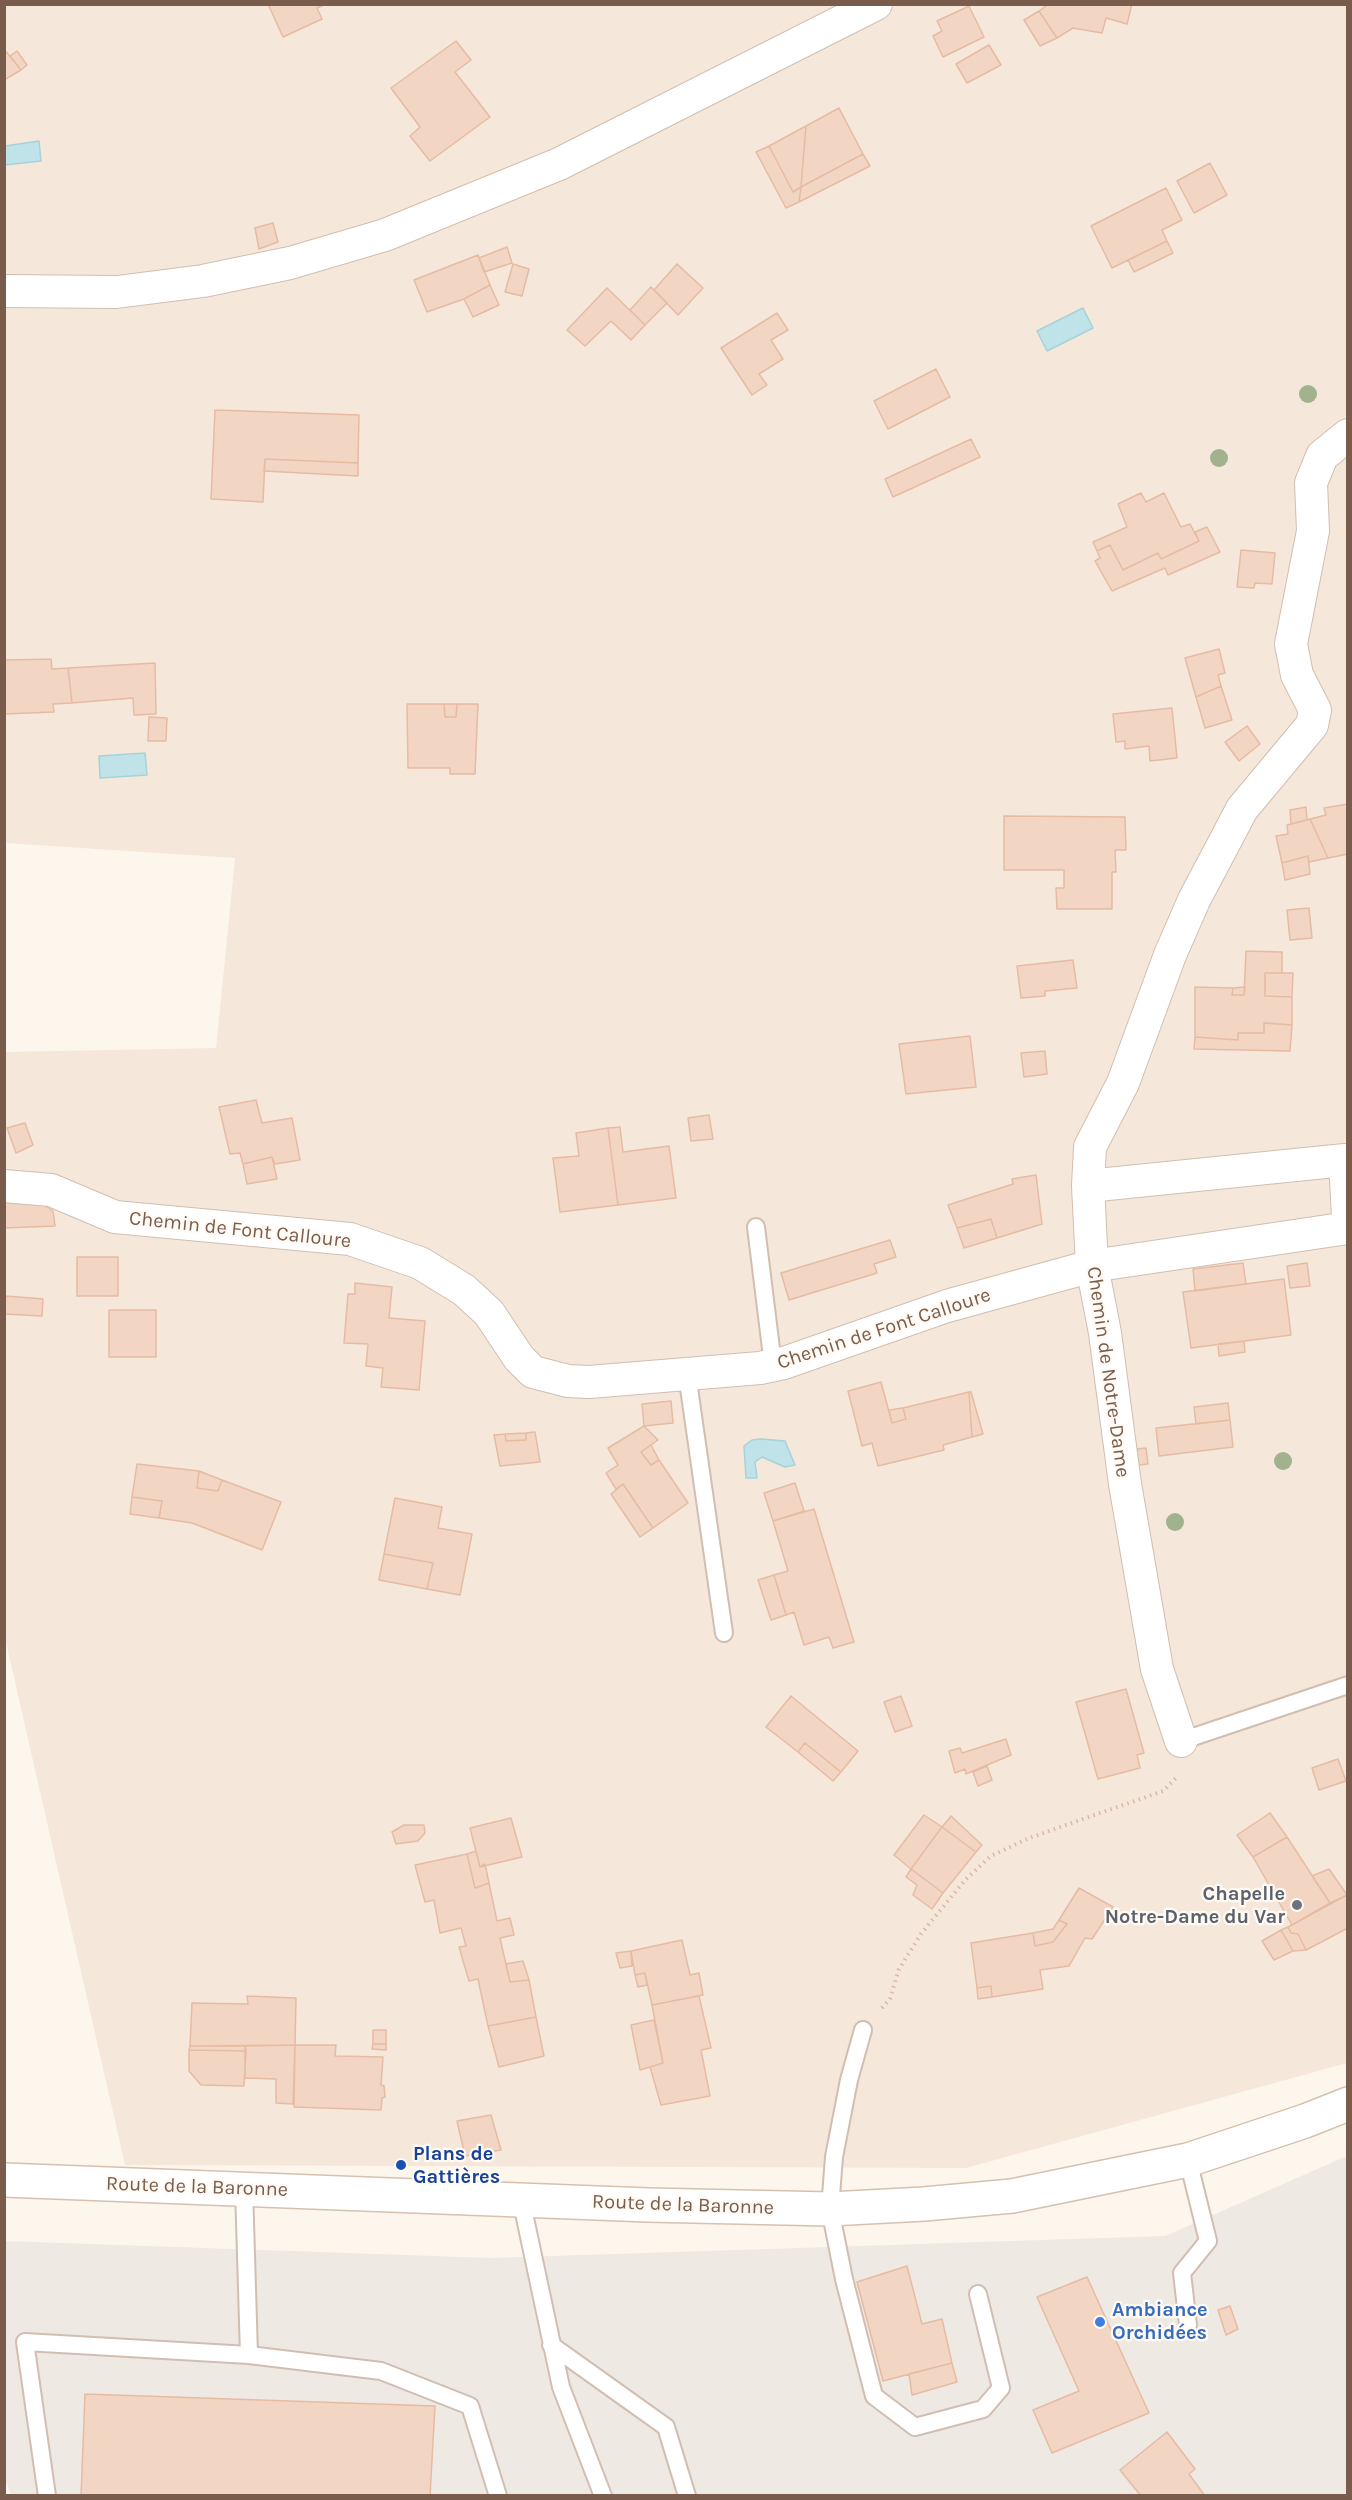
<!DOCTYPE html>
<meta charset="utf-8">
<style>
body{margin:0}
#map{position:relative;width:1352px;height:2500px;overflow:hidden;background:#fdf6ec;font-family:Karla,sans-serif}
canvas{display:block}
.frame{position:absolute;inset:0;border:6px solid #7a5c4d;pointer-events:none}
</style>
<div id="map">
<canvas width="1352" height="2500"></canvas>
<div class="frame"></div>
</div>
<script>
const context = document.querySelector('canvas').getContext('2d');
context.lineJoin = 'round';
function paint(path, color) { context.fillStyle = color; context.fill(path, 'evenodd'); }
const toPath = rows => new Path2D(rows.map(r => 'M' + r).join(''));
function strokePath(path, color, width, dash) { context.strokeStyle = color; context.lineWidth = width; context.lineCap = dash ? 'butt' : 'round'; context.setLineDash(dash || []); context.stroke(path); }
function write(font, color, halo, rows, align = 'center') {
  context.font = font + ' Karla,sans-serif'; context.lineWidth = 4.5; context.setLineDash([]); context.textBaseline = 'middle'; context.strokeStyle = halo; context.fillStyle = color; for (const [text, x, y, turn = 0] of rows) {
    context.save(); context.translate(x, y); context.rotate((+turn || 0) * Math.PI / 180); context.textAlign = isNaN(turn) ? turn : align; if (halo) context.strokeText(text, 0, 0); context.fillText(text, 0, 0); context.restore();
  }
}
const residential = toPath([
 [5,5,1347,5,1347,2063,966,2168,125,2165,5,1638,4,1052,216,1048,235,858,5,843]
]);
const industrial = toPath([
 [1347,2156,1347,2495,11,2495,4,2477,4,2241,491,2258,1165,2236]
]);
const water = toPath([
 [39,141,41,161,5,165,5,146,39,141],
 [1083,308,1093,328,1047,351,1037,331,1083,308],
 [145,753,147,775,100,778,99,756,145,753],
 [761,1439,785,1441,795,1465,785,1467,762,1457,755,1462,757,1478,746,1478,744,1446,752,1440,761,1439]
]);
const building = toPath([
 [268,4,326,4,317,8,322,19,283,37,268,4],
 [1049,4,1132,4,1127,24,1106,18,1102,33,1073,28,1057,38,1039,11,1049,4],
 [969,6,984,37,943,57,933,36,942,31,937,21,969,6],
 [1039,11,1057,38,1040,46,1024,20,1039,11],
 [456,41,471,60,455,72,490,117,430,161,410,136,420,127,391,88,456,41],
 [989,45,1001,65,967,83,956,64,989,45],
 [4,49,21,70,4,80,4,49],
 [17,51,27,65,21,70,10,56,17,51],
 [839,108,863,154,801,187,806,126,839,108],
 [806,126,801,187,793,192,769,146,806,126],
 [769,146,793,192,801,187,799,202,786,208,756,152,769,146],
 [863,154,870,166,799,202,801,187,863,154],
 [1210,163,1227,195,1194,213,1177,181,1210,163],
 [1166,188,1182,220,1162,230,1167,241,1112,268,1091,226,1166,188],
 [273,223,278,242,259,249,255,228,273,223],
 [1167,241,1173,253,1134,272,1128,260,1167,241],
 [507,247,512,263,484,272,479,258,507,247],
 [478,255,490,285,464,299,427,312,414,280,478,255],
 [513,264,529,269,522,296,505,292,513,264],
 [677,264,703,288,678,315,654,290,677,264],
 [490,285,499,305,473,317,464,299,490,285],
 [651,287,667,303,645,325,630,310,651,287],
 [607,288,645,325,631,340,611,321,585,346,567,330,607,288],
 [777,313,788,330,771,340,783,359,759,374,767,385,752,395,721,348,777,313],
 [936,369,950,397,888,429,874,401,936,369],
 [215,410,359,415,358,463,265,459,263,502,211,499,215,410],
 [971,439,980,457,893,497,885,479,971,439],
 [265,459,358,463,358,476,264,471,265,459],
 [1141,493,1146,502,1164,493,1181,527,1190,524,1199,541,1161,559,1158,553,1123,570,1110,545,1097,551,1093,542,1127,527,1118,504,1141,493],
 [1207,527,1220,552,1168,575,1165,568,1112,591,1095,561,1100,558,1097,551,1110,545,1123,570,1158,553,1161,559,1199,541,1195,532,1207,527],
 [1241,550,1275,553,1272,584,1255,583,1254,588,1237,587,1241,550],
 [1219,649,1225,673,1218,675,1221,686,1196,697,1185,658,1219,649],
 [51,659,52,669,68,668,72,703,53,704,54,712,4,714,4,660,51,659],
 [155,663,156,714,134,715,133,698,72,703,68,668,155,663],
 [1221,686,1232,720,1205,728,1196,697,1221,686],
 [407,704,444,704,445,717,456,717,457,704,478,704,475,774,450,774,450,768,408,768,407,704],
 [444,704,457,704,456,717,445,717,444,704],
 [1172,708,1177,758,1150,761,1149,746,1125,749,1125,741,1116,742,1113,714,1172,708],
 [149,717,167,718,166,741,148,741,149,717],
 [1247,726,1260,744,1239,761,1225,742,1247,726],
 [1348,804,1348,854,1328,858,1310,819,1326,815,1324,808,1348,804],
 [1306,807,1307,820,1291,824,1290,810,1306,807],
 [1004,816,1125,817,1126,850,1115,850,1116,872,1112,872,1112,909,1057,909,1056,888,1064,888,1064,870,1004,870,1004,816],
 [1310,819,1328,858,1309,862,1308,856,1282,863,1276,836,1288,834,1287,825,1310,819],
 [1308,856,1310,874,1285,880,1282,863,1308,856],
 [1309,908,1312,938,1290,940,1287,910,1309,908],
 [1246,951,1282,952,1282,973,1265,973,1265,996,1292,997,1292,1025,1264,1023,1264,1033,1238,1033,1238,1040,1195,1037,1195,987,1233,988,1232,995,1244,995,1246,951],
 [1073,960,1077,988,1045,991,1045,996,1021,998,1017,966,1073,960],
 [1265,973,1293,973,1292,997,1265,996,1265,973],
 [1245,987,1244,995,1232,995,1233,988,1245,987],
 [1264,1023,1292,1025,1290,1051,1194,1049,1195,1037,1238,1040,1238,1033,1264,1033,1264,1023],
 [970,1036,976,1087,906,1094,899,1044,970,1036],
 [1045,1051,1047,1074,1024,1077,1021,1053,1045,1051],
 [256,1100,262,1123,292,1118,300,1160,275,1164,272,1157,243,1164,240,1153,230,1154,219,1107,256,1100],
 [709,1115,713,1139,691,1141,688,1118,709,1115],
 [25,1123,33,1145,16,1153,7,1128,25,1123],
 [620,1127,623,1152,669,1146,676,1198,618,1205,608,1128,620,1127],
 [608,1128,618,1205,560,1212,553,1158,579,1156,576,1133,608,1128],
 [272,1157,277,1179,247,1184,243,1164,272,1157],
 [1036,1175,1042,1224,997,1238,991,1219,957,1228,948,1205,1013,1184,1012,1179,1036,1175],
 [4,1202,40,1202,53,1211,55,1226,4,1228,4,1202],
 [991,1219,997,1238,964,1248,957,1228,991,1219],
 [890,1240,896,1257,874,1264,877,1273,789,1300,781,1273,890,1240],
 [77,1257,118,1257,118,1296,77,1296,77,1257],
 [1243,1263,1246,1284,1195,1291,1193,1269,1243,1263],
 [1307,1263,1310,1286,1290,1288,1287,1266,1307,1263],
 [1284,1279,1291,1335,1191,1348,1183,1292,1284,1279],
 [355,1283,392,1287,389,1318,425,1321,419,1390,381,1387,383,1368,366,1366,368,1344,344,1343,348,1294,355,1294,355,1283],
 [6,1296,43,1299,42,1316,4,1314,6,1296],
 [109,1310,156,1310,156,1357,109,1357,109,1310],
 [1244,1341,1245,1352,1219,1356,1218,1344,1244,1341],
 [881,1382,892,1423,906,1419,903,1408,969,1392,972,1437,943,1445,944,1450,878,1466,872,1443,862,1446,848,1391,881,1382],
 [969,1392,971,1392,983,1434,972,1437,969,1392],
 [671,1401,673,1423,644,1426,642,1404,671,1401],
 [1228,1403,1230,1420,1196,1424,1194,1407,1228,1403],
 [903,1408,906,1419,892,1423,889,1410,903,1408],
 [1230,1420,1233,1447,1159,1456,1156,1428,1230,1420],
 [644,1426,658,1440,641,1452,651,1465,659,1460,688,1503,653,1528,623,1484,616,1489,606,1473,618,1465,608,1448,644,1426],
 [535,1432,540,1462,500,1466,494,1435,505,1434,506,1441,526,1440,526,1433,535,1432],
 [526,1433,526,1440,506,1441,505,1434,526,1433],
 [651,1445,659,1460,651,1465,641,1452,651,1445],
 [1146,1448,1148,1464,1131,1466,1128,1450,1146,1448],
 [137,1464,199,1471,197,1488,218,1491,222,1480,281,1502,262,1550,192,1523,159,1518,162,1501,132,1497,137,1464],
 [199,1471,222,1480,218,1491,197,1488,199,1471],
 [795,1483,804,1511,773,1521,764,1493,795,1483],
 [623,1484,653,1528,640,1537,611,1494,623,1484],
 [132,1497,162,1501,159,1518,130,1514,132,1497],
 [395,1498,442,1507,438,1528,472,1534,460,1595,427,1589,433,1563,384,1554,395,1498],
 [814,1509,854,1642,833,1648,829,1637,804,1645,794,1612,786,1615,774,1575,788,1571,773,1521,814,1509],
 [384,1554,433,1563,427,1589,379,1580,384,1554],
 [774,1575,786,1615,771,1620,758,1580,774,1575],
 [1126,1689,1144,1753,1137,1755,1140,1768,1098,1779,1076,1702,1126,1689],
 [791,1696,858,1751,841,1772,805,1743,798,1752,766,1727,791,1696],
 [901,1696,912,1726,895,1732,884,1702,901,1696],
 [1006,1739,1011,1755,966,1774,965,1769,955,1773,949,1751,960,1748,962,1753,1006,1739],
 [805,1743,841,1772,833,1781,798,1752,805,1743],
 [1338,1759,1346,1781,1319,1790,1312,1768,1338,1759],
 [987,1766,992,1780,978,1786,973,1772,987,1766],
 [1270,1813,1287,1837,1253,1857,1237,1835,1270,1813],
 [924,1815,942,1827,911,1869,894,1855,924,1815],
 [951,1816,982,1845,976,1852,942,1827,951,1816],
 [511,1818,522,1857,480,1867,470,1828,511,1818],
 [404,1825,424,1825,425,1833,418,1841,396,1844,392,1832,404,1825],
 [942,1827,976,1852,943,1893,911,1869,942,1827],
 [1287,1837,1330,1903,1292,1925,1253,1857,1287,1837],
 [476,1851,480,1867,485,1864,489,1883,475,1888,467,1854,476,1851],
 [467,1854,475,1888,489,1883,497,1921,510,1918,514,1935,500,1938,510,1982,529,1980,536,2017,488,2026,478,1979,469,1981,459,1947,466,1946,461,1928,440,1933,434,1900,425,1902,415,1865,467,1854],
 [911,1869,943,1893,932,1909,913,1895,917,1885,906,1877,911,1869],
 [1329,1869,1347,1895,1330,1903,1312,1876,1329,1869],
 [1079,1888,1113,1907,1092,1939,1085,1938,1069,1966,1040,1970,1043,1989,992,1997,991,1986,977,1988,971,1943,1033,1933,1035,1946,1053,1942,1067,1924,1059,1920,1079,1888],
 [1347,1895,1348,1928,1306,1950,1298,1934,1291,1933,1288,1927,1347,1895],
 [1059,1920,1067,1924,1053,1942,1035,1946,1033,1933,1053,1929,1059,1920],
 [1288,1927,1291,1933,1298,1934,1306,1950,1293,1951,1281,1930,1288,1927],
 [1281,1930,1293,1951,1274,1960,1262,1941,1281,1930],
 [682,1940,690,1975,699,1973,703,1995,652,2005,645,1973,635,1975,631,1951,682,1940],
 [631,1951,632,1966,620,1968,616,1953,631,1951],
 [523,1961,529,1980,510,1982,506,1964,523,1961],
 [645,1973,647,1985,638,1987,635,1975,645,1973],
 [991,1986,992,1997,978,1999,977,1988,991,1986],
 [247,1996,296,1998,295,2045,190,2046,192,2003,248,2004,247,1996],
 [699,1996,711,2048,701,2050,710,2096,661,2105,650,2067,663,2063,652,2005,699,1996],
 [536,2017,544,2056,499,2067,488,2026,536,2017],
 [654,2020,663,2063,640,2070,631,2025,654,2020],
 [373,2030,386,2030,386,2044,373,2044,373,2030],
 [373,2044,386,2044,386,2050,372,2049,373,2044],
 [295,2045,293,2104,276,2103,276,2079,245,2078,245,2046,295,2045],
 [295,2045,336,2045,335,2056,383,2057,381,2085,384,2086,385,2097,382,2098,381,2110,294,2107,295,2045],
 [190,2046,245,2046,246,2051,189,2050,190,2046],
 [189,2050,246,2051,244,2086,201,2085,189,2071,189,2050],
 [491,2115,501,2150,465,2156,457,2121,491,2115],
 [907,2266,922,2324,942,2319,952,2363,883,2381,857,2282,907,2266],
 [1087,2277,1149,2413,1052,2453,1033,2410,1079,2391,1037,2297,1087,2277],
 [1230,2306,1238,2329,1226,2335,1218,2310,1230,2306],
 [952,2363,957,2382,912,2395,909,2374,952,2363],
 [85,2394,435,2406,430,2496,81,2496,85,2394],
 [1167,2432,1195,2469,1189,2474,1205,2496,1141,2496,1120,2470,1167,2432]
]);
const path = toPath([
 [882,2008,890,1999,899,1969,921,1934,965,1880,991,1856,1029,1838,1163,1791,1177,1777]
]);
const service = toPath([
 [756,1227,773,1365],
 [687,1374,724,1633],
 [1181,1741,1348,1685],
 [863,2030,849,2080,834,2157,830,2209,844,2279,874,2396,915,2427,983,2409,1001,2388,978,2294],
 [1188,2160,1208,2241,1182,2273,1188,2325],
 [521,2199,561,2387,603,2496],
 [551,2345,666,2427,687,2496],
 [249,2355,381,2371,470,2406,498,2496],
 [47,2496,25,2342,249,2355,244,2188]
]);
const minor = toPath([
 [4,291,117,292,203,281,290,263,385,235,559,164,876,4],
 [1348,1160,1345,1160,1348,1218],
 [4,1186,51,1190,115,1217,350,1239,420,1263,464,1290,489,1313,519,1358,533,1372,568,1381,589,1382,760,1368,784,1363,947,1306,1092,1266,1348,1228],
 [1088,1186,1345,1160],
 [1181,1741,1157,1669,1125,1484,1105,1333,1092,1266,1088,1186,1090,1147,1123,1083,1170,955,1194,900,1242,809,1312,725,1315,710,1297,675,1291,644,1313,531,1311,483,1322,456,1348,435]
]);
const secondary = toPath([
 [4,2180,648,2205,830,2209,924,2204,1012,2196,1188,2160,1305,2121,1348,2104]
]);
const trees = [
 [1308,394],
 [1219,458],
 [1283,1461],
 [1175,1522]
];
const markers = [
 [1297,1905,6,"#6b7280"],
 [401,2165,6,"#1a4fb4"],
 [1100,2322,6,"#3f7fe0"]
];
const streetNames = [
 ["Chemin de Font Calloure",240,1230,6],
 ["Chemin de Font Calloure",884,1329,-18],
 ["Chemin de Notre-Dame",1108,1372,82],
 ["Route de la Baronne",197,2187,2],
 ["Route de la Baronne",683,2205,2]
];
const worshipNames = [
 ["Chapelle",1285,1894],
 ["Notre-Dame du Var",1285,1917]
];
const transitNames = [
 ["Plans de",413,2154],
 ["Gattières",413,2177]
];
const shopNames = [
 ["Ambiance",1112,2310],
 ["Orchidées",1112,2333]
];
paint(residential, '#f5e8da');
paint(industrial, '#efe9e4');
paint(water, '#bfe3e8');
strokePath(water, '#a5d3da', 1.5);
paint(building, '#f3d5c3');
strokePath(building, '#e6bba3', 1.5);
strokePath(service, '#d1beb0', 20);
strokePath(minor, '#d1beb0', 34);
strokePath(secondary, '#d6c0b0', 36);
strokePath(path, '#d9b8a5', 4, [1.5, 4.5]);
strokePath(service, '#fff', 16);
strokePath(minor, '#fff', 32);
strokePath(secondary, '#fff', 33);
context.fillStyle = '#a0b28e';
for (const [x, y] of trees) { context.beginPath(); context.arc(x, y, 9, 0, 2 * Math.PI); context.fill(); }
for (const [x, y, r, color] of markers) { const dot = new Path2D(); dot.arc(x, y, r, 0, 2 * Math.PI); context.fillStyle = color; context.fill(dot); strokePath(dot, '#fffaf3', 2); }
write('20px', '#7a5c4d', '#fffaf3', streetNames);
write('bold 20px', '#5b616d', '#fffaf3', worshipNames, 'right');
write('bold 20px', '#164399', '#fffaf3', transitNames, 'left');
write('bold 20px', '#366cbe', '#fffaf3', shopNames, 'left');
</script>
